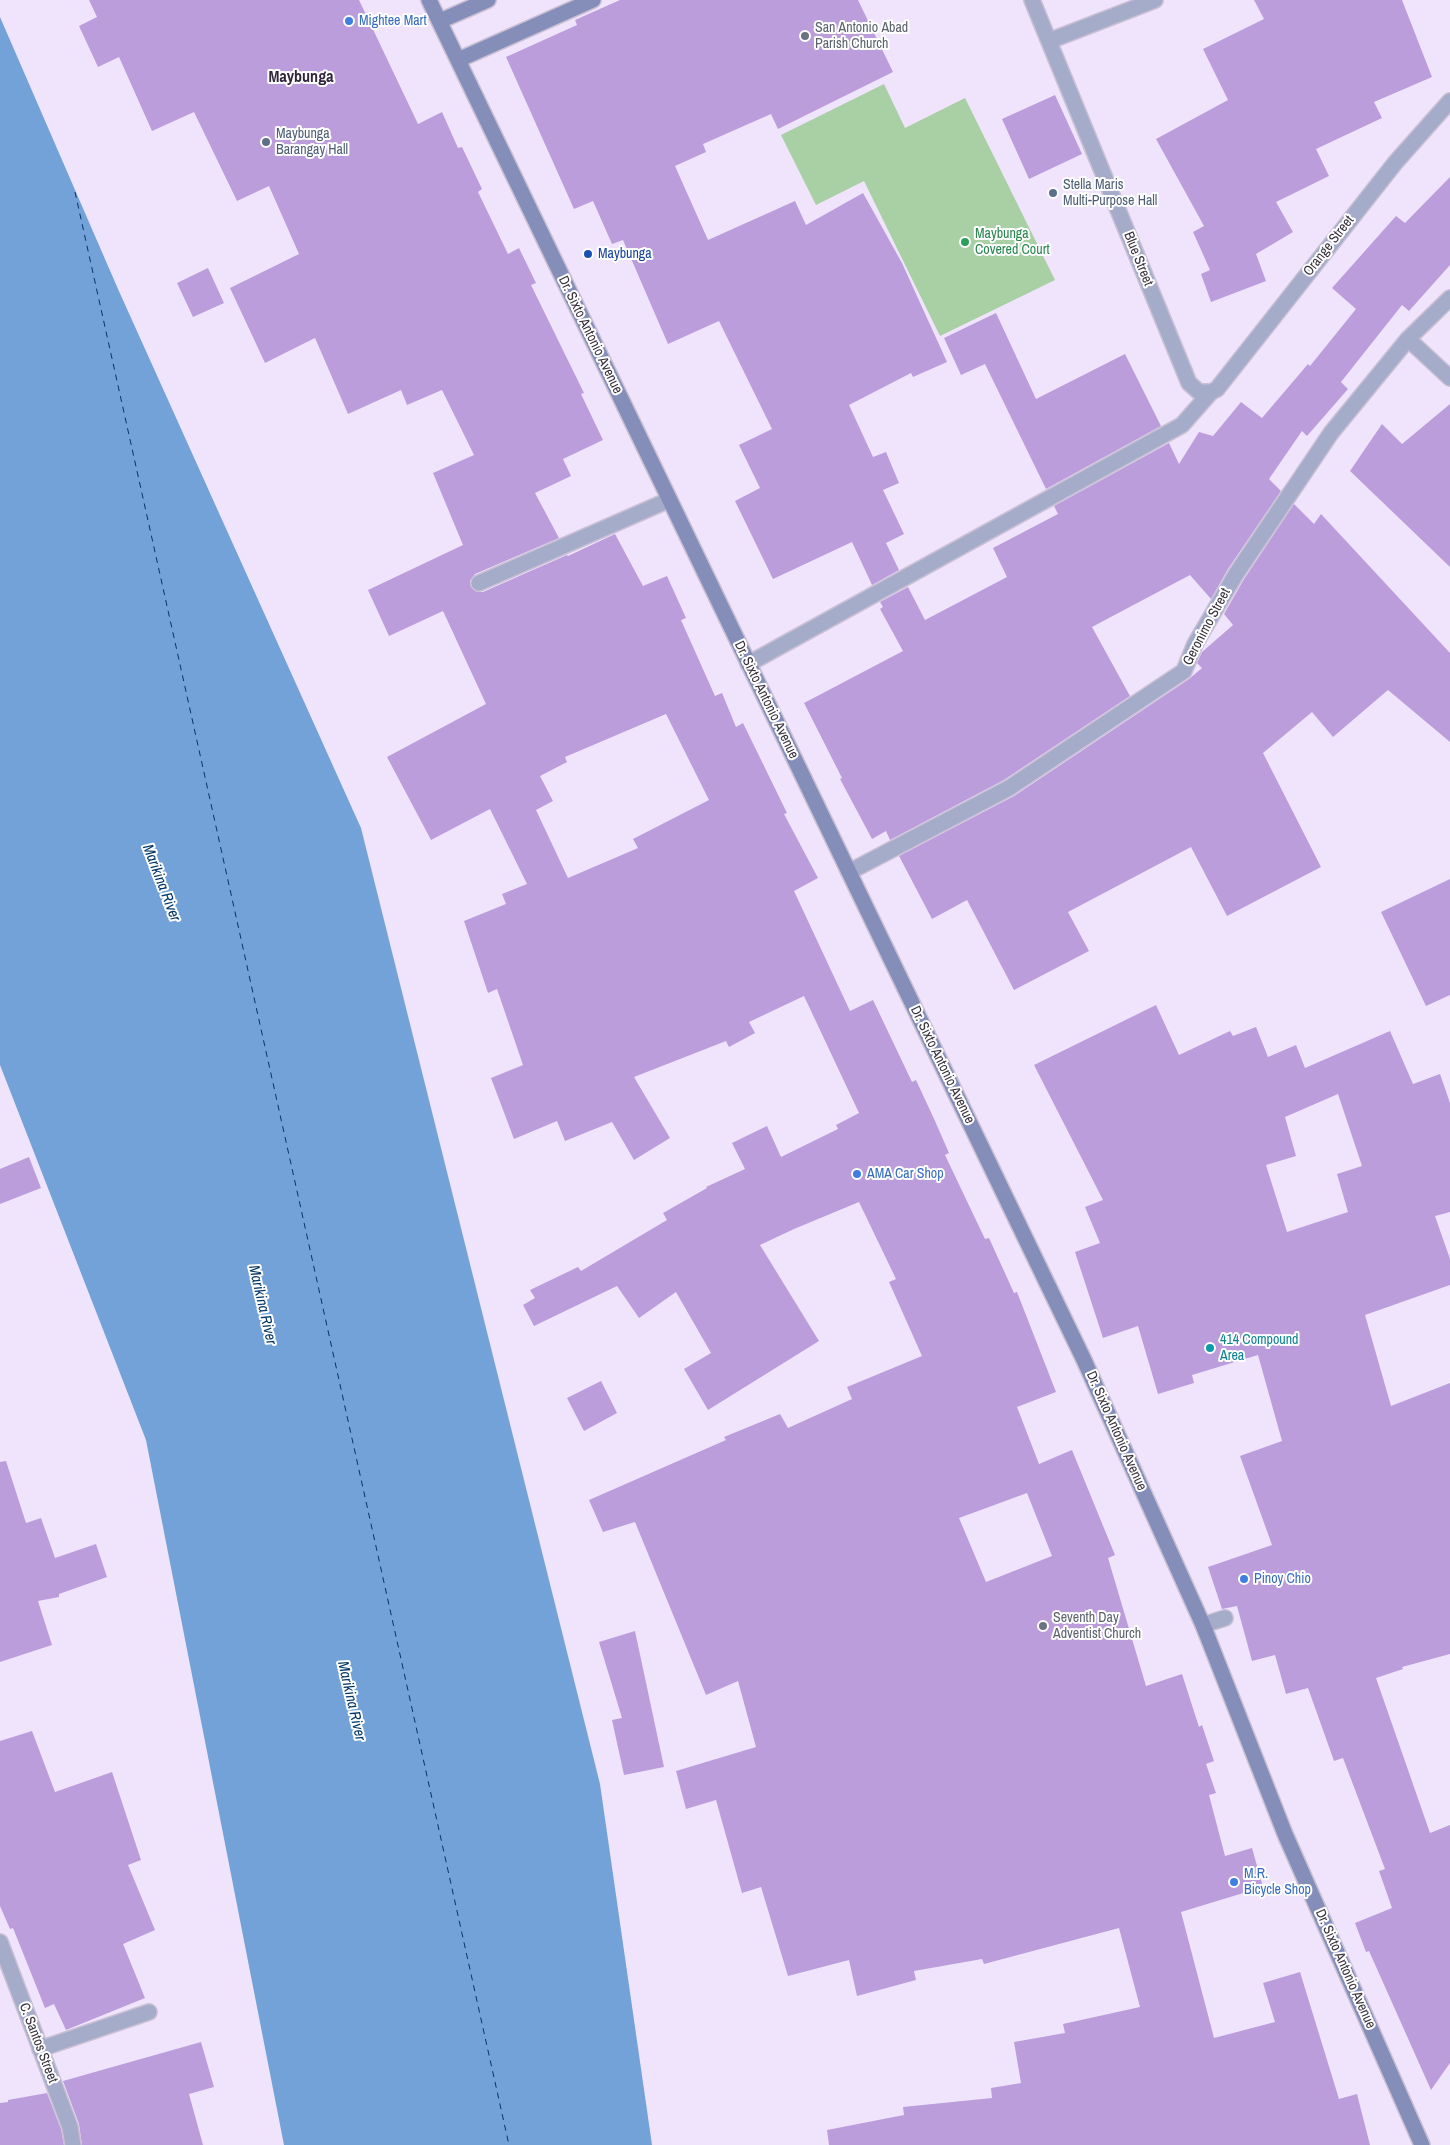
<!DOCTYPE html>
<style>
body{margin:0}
canvas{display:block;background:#efe4fb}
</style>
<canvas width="1450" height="2145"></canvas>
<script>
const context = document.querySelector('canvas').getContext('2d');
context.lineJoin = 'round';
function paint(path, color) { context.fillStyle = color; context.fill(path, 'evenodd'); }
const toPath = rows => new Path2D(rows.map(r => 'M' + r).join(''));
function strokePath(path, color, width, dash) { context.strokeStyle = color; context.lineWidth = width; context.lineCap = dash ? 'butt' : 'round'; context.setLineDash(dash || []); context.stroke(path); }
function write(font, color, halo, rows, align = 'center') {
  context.font = font + ' "Archivo Narrow",sans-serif'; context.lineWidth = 4; context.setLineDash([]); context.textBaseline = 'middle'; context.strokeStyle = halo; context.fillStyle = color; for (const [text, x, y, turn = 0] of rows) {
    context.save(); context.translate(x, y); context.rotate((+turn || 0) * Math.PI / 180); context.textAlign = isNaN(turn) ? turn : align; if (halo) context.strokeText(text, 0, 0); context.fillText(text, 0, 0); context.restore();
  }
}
const green = toPath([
 [884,84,905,128,965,98,1055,280,940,336,864,181,816,205,781,135]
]);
const water = toPath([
 [0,17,118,289,361,828,600,1784,652,2145,284,2145,146,1440,0,1065]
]);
const ferry = toPath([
 [75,192,509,2145]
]);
const building = toPath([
 [89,0,359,0,418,124,442,112,458,148,462,147,482,189,478,192,508,254,519,248,536,283,531,285,584,393,581,394,603,440,563,459,571,476,535,493,559,538,475,574,470,581,471,587,477,592,483,592,567,555,568,556,615,534,643,586,667,576,686,618,681,620,715,696,722,693,736,727,743,723,787,813,784,814,818,878,794,891,850,1011,873,1000,912,1082,916,1080,935,1121,949,1153,945,1155,985,1239,989,1238,1014,1293,1017,1292,1056,1392,1017,1407,1039,1464,1072,1450,1115,1555,1108,1558,1146,1686,1182,1674,1199,1727,1202,1725,1214,1761,1206,1764,1216,1793,1209,1795,1225,1856,1252,1848,1263,1887,1181,1912,1214,2038,1275,2022,1263,1983,1300,1972,1339,2099,1357,2094,1370,2145,829,2145,827,2130,904,2115,903,2107,992,2098,991,2088,1021,2083,1014,2042,1065,2033,1063,2024,1140,2007,1119,1928,984,1964,982,1959,914,1971,916,1980,857,1996,849,1960,788,1976,761,1887,742,1893,716,1800,686,1809,676,1771,756,1747,738,1681,706,1695,635,1522,603,1532,589,1500,726,1440,724,1437,780,1414,788,1428,852,1399,847,1387,922,1356,889,1282,896,1279,859,1202,794,1229,760,1245,819,1341,708,1410,684,1369,711,1353,676,1292,639,1318,617,1286,534,1326,523,1305,535,1298,530,1290,578,1267,581,1271,667,1220,663,1213,707,1188,706,1187,745,1169,732,1143,767,1126,781,1157,838,1129,836,1125,859,1113,804,996,749,1022,755,1033,729,1047,726,1041,634,1077,670,1138,634,1160,612,1122,565,1141,557,1121,514,1139,491,1078,523,1065,497,989,488,993,464,921,506,904,502,894,527,884,490,809,431,840,387,757,486,704,443,611,389,636,368,590,463,545,433,473,474,455,442,390,407,405,401,390,348,414,315,338,265,363,230,288,299,254,269,186,237,201,194,112,152,131,119,57,98,67,79,26,97,17],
 [666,714,709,800,633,839,638,848,568,878,536,810,553,801,540,776,567,762,565,757],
 [1027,1493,1052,1556,986,1582,959,1518],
 [620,0,858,0,893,72,778,129,771,114,703,144,706,152,675,166,708,240,795,201,806,225,863,193,902,263,947,362,913,377,911,373,849,405,873,457,886,452,899,483,883,490,904,534,886,543,899,570,872,585,852,542,773,579,735,501,760,488,739,445,772,429,719,321,668,344,623,240,612,244,593,201,574,209,506,57,577,25,575,20],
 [1254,0,1402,0,1432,77,1374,102,1382,118,1316,149,1329,176,1276,202,1293,232,1256,254,1266,281,1211,302,1201,274,1210,270,1193,232,1204,226,1156,139,1228,100,1203,49,1264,19],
 [1055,95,1082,154,1029,179,1002,119],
 [1450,177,1450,265,1409,311,1402,305,1341,382,1348,389,1307,436,1302,431,1269,479,1281,491,1228,569,1211,599,1190,575,1092,627,1130,696,1004,780,890,840,886,831,872,839,840,779,842,778,804,703,903,651,880,609,883,607,880,602,908,587,925,620,1007,577,993,548,1058,514,1054,506,1169,443,1179,464,1199,432,1213,436,1241,402,1262,418,1308,364,1310,366,1356,309,1332,288,1396,216,1405,223],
 [208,268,224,303,193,317,177,283],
 [996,313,1036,399,1125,354,1161,426,1046,489,985,364,961,375,944,338],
 [1450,404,1450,567,1350,471,1382,424,1402,444],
 [1294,504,1314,524,1321,514,1450,653,1450,742,1388,690,1333,737,1312,712,1263,753,1321,867,1227,916,1191,847,1068,912,1089,951,1014,990,967,900,932,919,899,856,1014,796,1189,679,1202,668,1197,663,1202,652,1233,625,1224,614,1244,579],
 [1450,879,1450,995,1426,1006,1381,912],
 [1156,1005,1179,1055,1230,1031,1233,1036,1256,1027,1268,1057,1296,1045,1305,1068,1390,1031,1413,1084,1440,1074,1450,1103,1450,1212,1435,1216,1450,1259,1450,1285,1365,1315,1391,1406,1450,1383,1450,1654,1402,1667,1403,1669,1376,1678,1430,1833,1450,1825,1450,2063,1431,2090,1369,1951,1366,1952,1355,1923,1392,1908,1379,1871,1385,1869,1343,1758,1334,1761,1308,1688,1286,1694,1275,1655,1252,1661,1237,1606,1222,1609,1208,1567,1272,1545,1240,1456,1282,1441,1258,1355,1192,1375,1194,1383,1158,1394,1138,1326,1103,1338,1075,1252,1100,1243,1085,1207,1103,1200,1034,1065],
 [1338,1094,1362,1166,1337,1174,1348,1212,1287,1232,1266,1165,1296,1156,1285,1117],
 [29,1157,41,1188,0,1204,0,1169],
 [601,1381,617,1413,584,1431,567,1398],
 [6,1461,26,1523,41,1518,55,1558,96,1544,107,1577,59,1594,59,1597,38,1601,52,1645,0,1662,0,1462],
 [635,1631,664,1767,624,1775,612,1720,622,1718,599,1642],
 [32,1731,55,1792,112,1772,141,1860,128,1865,155,1930,123,1944,145,1998,66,2030,54,2004,45,2008,13,1928,10,1929,0,1906,0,1741],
 [201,2042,214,2087,189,2094,203,2145,82,2145,79,2124,63,2081],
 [47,2093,61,2129,64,2145,0,2145,0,2103,8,2102,8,2100]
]);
const lane = toPath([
 [479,583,669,500],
 [748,664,1182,425,1211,392],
 [849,872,1009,788,1184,671,1195,644,1236,574,1331,433,1408,339],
 [1203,1625,1225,1618],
 [40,2049,149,2012]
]);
const street = toPath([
 [1032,0,1189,383,1199,392,1211,392,1217,389,1395,163,1450,101],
 [1049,41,1155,0],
 [1450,298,1408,339,1450,378],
 [0,1942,70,2127,73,2145]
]);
const secondary = toPath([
 [429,0,1084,1360,1203,1625,1285,1834,1422,2145],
 [440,21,488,0],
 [458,60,593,0]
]);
const markers = [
 [349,21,5,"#3f7fe0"],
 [805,36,5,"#6b7280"],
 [266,142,5,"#5c6f8a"],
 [1053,193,5,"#5c6f8a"],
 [965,242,5,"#2e9e5b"],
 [588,254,5,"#1a4fb4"],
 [857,1174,5,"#3f7fe0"],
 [1210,1348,5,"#0f9aa8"],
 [1244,1579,5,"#3f7fe0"],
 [1043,1626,5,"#6b7280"],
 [1234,1882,5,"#3f7fe0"]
];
const shopNames = [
 ["Mightee Mart",359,21],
 ["AMA Car Shop",867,1174],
 ["Pinoy Chio",1254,1579],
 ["M.R.",1244,1874],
 ["Bicycle Shop",1244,1890]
];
const worshipNames = [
 ["San Antonio Abad",815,28],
 ["Parish Church",815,44],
 ["Seventh Day",1053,1618],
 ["Adventist Church",1053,1634]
];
const serviceNames = [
 ["Maybunga",276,134],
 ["Barangay Hall",276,150],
 ["Stella Maris",1063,185],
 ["Multi-Purpose Hall",1063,201]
];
const leisureNames = [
 ["Maybunga",975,234],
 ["Covered Court",975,250]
];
const streetNames = [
 ["Orange Street",1329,246,-52],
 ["Blue Street",1138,259,68],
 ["Dr. Sixto Antonio Avenue",590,335,64],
 ["Geronimo Street",1207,627,-62],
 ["Dr. Sixto Antonio Avenue",766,700,64],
 ["Dr. Sixto Antonio Avenue",942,1065,64],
 ["Dr. Sixto Antonio Avenue",1116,1431,66],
 ["Dr. Sixto Antonio Avenue",1345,1969,66],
 ["C. Santos Street",38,2043,69]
];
const transitNames = [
 ["Maybunga",598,254]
];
const cultureNames = [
 ["414 Compound",1220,1340],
 ["Area",1220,1356]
];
const waterNames = [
 ["Marikina River",161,883,69],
 ["Marikina River",262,1305,77],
 ["Marikina River",351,1701,77]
];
const quarterNames = [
 ["Maybunga",301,78]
];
paint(green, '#a9cfa4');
paint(water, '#73a2d8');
strokePath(ferry, '#013666', 1, [6, 5]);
paint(building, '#bc9ddc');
strokePath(lane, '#cac0d5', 18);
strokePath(street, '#cac0d5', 18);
strokePath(secondary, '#cac0d5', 18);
strokePath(lane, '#a5acc9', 15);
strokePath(street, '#a5acc9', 15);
strokePath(secondary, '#848eb8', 15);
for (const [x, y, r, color] of markers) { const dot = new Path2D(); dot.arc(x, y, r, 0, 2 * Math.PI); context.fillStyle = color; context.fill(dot); strokePath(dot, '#fff', 2); }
write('14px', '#366cbe', '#fff', shopNames, 'left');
write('14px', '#5b616d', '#fff', worshipNames, 'left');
write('14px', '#4e5e75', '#fff', serviceNames, 'left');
write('14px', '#27864d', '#fff', leisureNames, 'left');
write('14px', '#38323e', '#fff', streetNames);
write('14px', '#164399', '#fff', transitNames, 'left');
write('14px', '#0d838f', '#fff', cultureNames, 'left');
write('italic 15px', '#013666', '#fff', waterNames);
write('bold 16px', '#31263c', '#fff', quarterNames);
</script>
